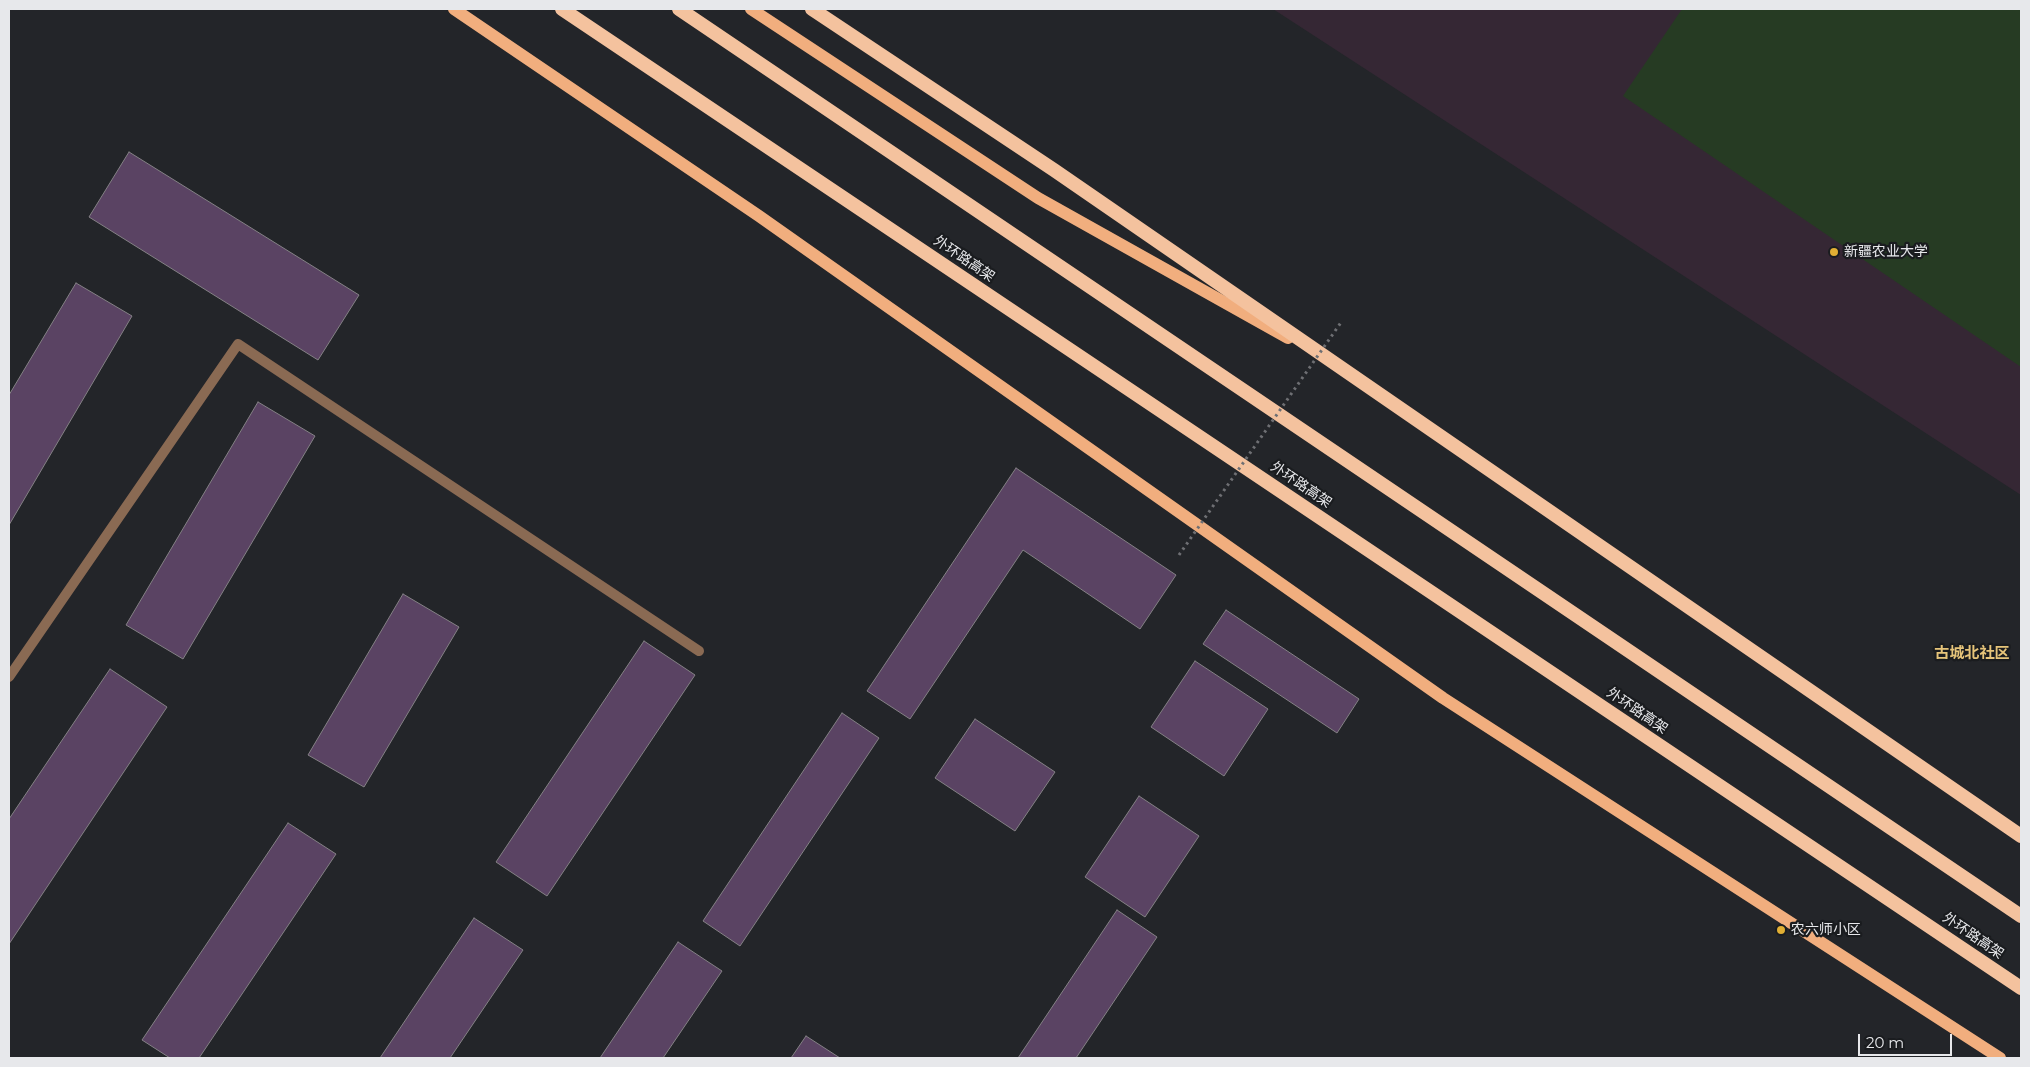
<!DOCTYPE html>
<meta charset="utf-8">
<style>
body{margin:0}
#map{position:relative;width:2030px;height:1067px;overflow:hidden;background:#232529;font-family:Montserrat,sans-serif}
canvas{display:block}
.frame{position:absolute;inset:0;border:10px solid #e7e8eb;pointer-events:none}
.scale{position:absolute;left:1858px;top:1034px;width:94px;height:22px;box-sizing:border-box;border:2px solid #e7e8eb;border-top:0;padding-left:6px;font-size:15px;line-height:18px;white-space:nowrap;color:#e7e8eb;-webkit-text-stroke:4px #1a1c1f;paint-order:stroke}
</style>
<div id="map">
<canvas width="2030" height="1067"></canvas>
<div class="frame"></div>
<div class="scale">20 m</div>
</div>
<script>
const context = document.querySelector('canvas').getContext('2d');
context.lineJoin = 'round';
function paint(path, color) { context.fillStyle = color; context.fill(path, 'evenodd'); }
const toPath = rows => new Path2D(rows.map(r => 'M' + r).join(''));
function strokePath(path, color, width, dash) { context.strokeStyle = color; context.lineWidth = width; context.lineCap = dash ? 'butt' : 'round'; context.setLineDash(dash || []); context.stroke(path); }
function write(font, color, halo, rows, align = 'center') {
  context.font = font + ' Montserrat,"Noto Sans SC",sans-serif'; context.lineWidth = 4.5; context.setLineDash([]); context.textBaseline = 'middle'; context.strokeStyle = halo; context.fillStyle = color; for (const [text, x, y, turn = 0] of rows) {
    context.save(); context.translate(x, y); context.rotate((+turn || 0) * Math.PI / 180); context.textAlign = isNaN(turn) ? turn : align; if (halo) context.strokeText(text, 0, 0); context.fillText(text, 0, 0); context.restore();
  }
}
const education = toPath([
 [1273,9,2021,9,2021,495]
]);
const green = toPath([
 [1682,9,2021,9,2021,367,1623,96]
]);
const building = toPath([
 [129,152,359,295,318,360,89,217,129,152],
 [76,283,132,316,9,525,9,395,76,283],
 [258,402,315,436,183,659,126,625,258,402],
 [1016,468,1176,575,1140,629,1023,550,910,719,867,691,1016,468],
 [403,594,459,627,364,787,308,755,403,594],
 [1226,610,1359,699,1337,733,1203,644,1226,610],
 [644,641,695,675,547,896,496,862,644,641],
 [1195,661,1268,709,1224,776,1151,727,1195,661],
 [110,669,167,707,9,944,9,819,110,669],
 [842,713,879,738,740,946,703,921,842,713],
 [975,719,1055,772,1015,831,935,778,975,719],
 [1139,796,1199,836,1145,917,1085,877,1139,796],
 [288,823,336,854,199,1058,170,1058,142,1040,288,823],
 [1117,910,1157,937,1076,1058,1018,1058,1117,910],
 [474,918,523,950,450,1058,380,1058,474,918],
 [678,942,722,971,663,1058,600,1058,678,942],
 [806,1036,840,1058,791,1058,806,1036]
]);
const minor = toPath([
 [9,677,238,344,699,651]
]);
const primary = toPath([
 [454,9,759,216,1443,698,2000,1058],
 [751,9,1038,198,1288,338]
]);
const trunk = toPath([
 [562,9,2021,988],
 [679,9,2021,916],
 [812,9,1054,170,2021,836]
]);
const pathBridge = toPath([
 [1179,555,1342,321]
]);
const markers = [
 [1834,252,5,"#e1af34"],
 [1781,930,5,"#e1af34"]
];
const poiNames = [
 ["新疆农业大学",1844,252],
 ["农六师小区",1791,930]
];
const streetNames = [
 ["外环路高架",964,259,34],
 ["外环路高架",1301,485,34],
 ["外环路高架",1637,711,34],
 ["外环路高架",1973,936,34]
];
const neighbourhoodNames = [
 ["古城北社区",1972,654]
];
paint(education, '#352734');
paint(green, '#263b23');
paint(building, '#5a4363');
strokePath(building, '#848185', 1);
strokePath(minor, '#8a6a53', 10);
strokePath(primary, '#f1ae7e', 12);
strokePath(trunk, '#f4c29e', 14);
strokePath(pathBridge, '#6e6f73', 3, [2.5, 4]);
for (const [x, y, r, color] of markers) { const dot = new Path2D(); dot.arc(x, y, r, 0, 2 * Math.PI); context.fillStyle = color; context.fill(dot); strokePath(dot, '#1a1c1f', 2); }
write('14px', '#e7e8eb', '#1a1c1f', poiNames, 'left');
write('14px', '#e7e8eb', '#1a1c1f', streetNames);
write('bold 15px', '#e6c47a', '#1a1c1f', neighbourhoodNames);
</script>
